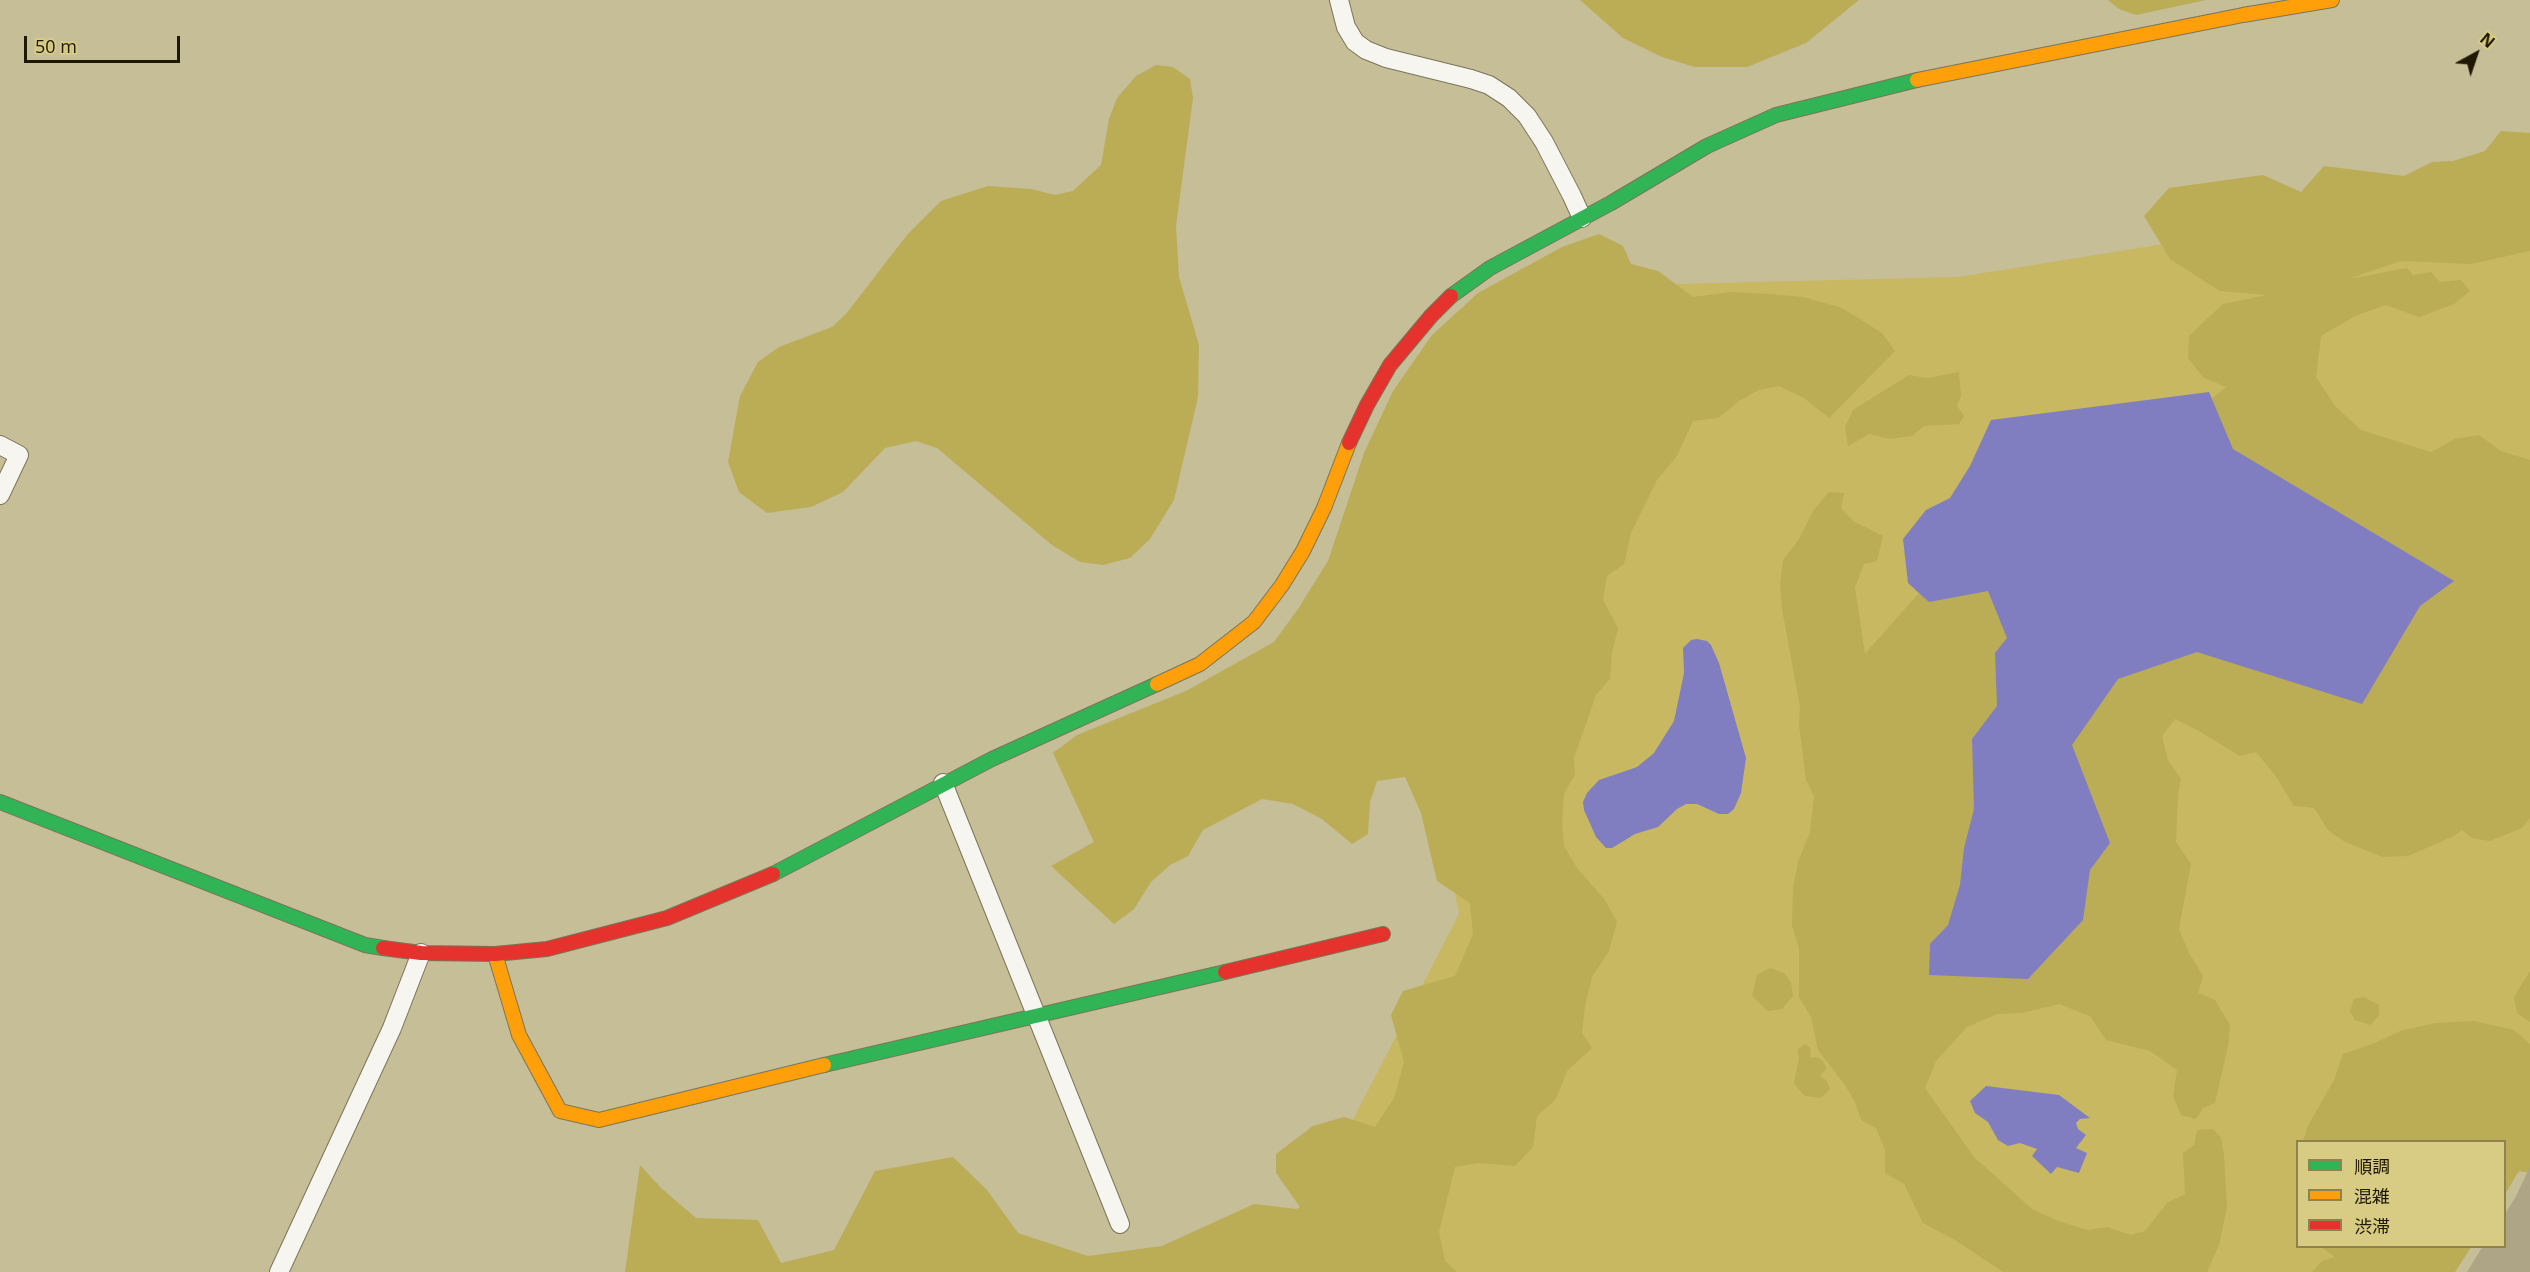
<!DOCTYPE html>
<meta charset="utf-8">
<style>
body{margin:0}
#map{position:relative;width:2530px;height:1272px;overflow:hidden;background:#c5be97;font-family:"Open Sans","Noto Sans JP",sans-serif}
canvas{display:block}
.legend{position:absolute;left:2296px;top:1140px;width:210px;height:108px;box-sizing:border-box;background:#d8cb84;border:2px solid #8e834f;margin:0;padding:8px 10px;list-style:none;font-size:18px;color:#1e1800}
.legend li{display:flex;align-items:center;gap:12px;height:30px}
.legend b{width:30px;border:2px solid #8e834f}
.north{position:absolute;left:2446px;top:24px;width:60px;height:60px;-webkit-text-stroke:4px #d8cb84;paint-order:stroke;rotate:40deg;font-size:16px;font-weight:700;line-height:24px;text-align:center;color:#1e1800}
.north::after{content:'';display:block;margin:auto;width:21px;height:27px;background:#1e1800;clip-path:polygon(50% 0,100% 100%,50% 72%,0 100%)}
.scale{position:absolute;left:24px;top:36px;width:156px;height:27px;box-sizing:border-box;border:3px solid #1e1800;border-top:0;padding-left:8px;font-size:18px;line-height:21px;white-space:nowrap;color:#1e1800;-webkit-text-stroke:4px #d8cb84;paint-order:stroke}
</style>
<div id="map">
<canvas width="2530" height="1272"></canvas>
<ul class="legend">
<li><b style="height:8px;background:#30b455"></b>順調</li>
<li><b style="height:8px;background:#ff9f0a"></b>混雑</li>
<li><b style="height:8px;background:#e5322d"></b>渋滞</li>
</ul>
<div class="north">N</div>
<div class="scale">50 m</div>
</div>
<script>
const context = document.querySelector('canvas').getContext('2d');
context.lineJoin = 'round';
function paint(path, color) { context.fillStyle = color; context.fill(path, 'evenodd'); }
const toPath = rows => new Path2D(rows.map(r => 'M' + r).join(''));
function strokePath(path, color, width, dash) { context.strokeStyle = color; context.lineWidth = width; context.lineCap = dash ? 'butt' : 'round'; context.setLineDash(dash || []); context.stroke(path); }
const green = toPath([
 [2530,180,2530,1126,2467,1141,2298,1142,2298,1246,2434,1247,2417,1272,1350,1272,1324,1176,1459,914,1402,607,1598,286,1958,277,2521,187]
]);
const forest = toPath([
 [1580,0,1859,0,1806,43,1747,67,1695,67,1662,57,1623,38],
 [2108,0,2206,0,2136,15,2119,9],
 [1156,65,1173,67,1190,79,1193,98,1176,226,1179,277,1199,345,1198,397,1174,500,1150,539,1130,558,1103,565,1080,562,1052,545,937,448,916,441,885,448,843,492,811,507,767,513,739,492,728,462,740,396,758,362,779,347,832,327,846,314,907,235,941,201,988,186,1031,189,1055,195,1073,191,1101,165,1109,119,1117,98,1136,76],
 [2501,131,2530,133,2530,251,2471,264,2401,261,2348,279,2407,268,2413,275,2431,272,2440,282,2461,280,2470,291,2454,304,2419,317,2386,305,2355,316,2321,336,2316,377,2335,406,2361,430,2431,452,2455,439,2479,435,2501,451,2530,460,2530,818,2522,828,2490,841,2472,838,2462,830,2454,836,2408,856,2383,857,2345,842,2328,830,2314,808,2294,806,2275,775,2256,752,2240,756,2199,731,2175,719,2162,736,2168,760,2181,779,2178,794,2176,842,2191,864,2179,929,2189,953,2203,976,2198,993,2215,1000,2230,1025,2228,1046,2215,1103,2203,1108,2196,1119,2181,1115,2173,1096,2177,1070,2150,1051,2106,1040,2090,1016,2059,1004,2022,1013,1997,1014,1967,1027,1936,1061,1925,1088,1974,1157,2032,1209,2058,1221,2088,1230,2107,1227,2131,1235,2145,1231,2167,1203,2185,1194,2183,1153,2194,1145,2197,1130,2213,1129,2221,1138,2224,1156,2227,1207,2219,1245,2207,1272,2003,1272,1955,1240,1923,1223,1904,1184,1885,1173,1885,1150,1876,1128,1861,1120,1855,1102,1845,1085,1818,1050,1811,1017,1799,997,1799,948,1792,926,1793,887,1799,859,1810,832,1814,796,1806,780,1799,725,1800,707,1782,609,1780,585,1783,560,1798,541,1813,511,1829,492,1844,493,1841,508,1853,521,1883,536,1877,561,1864,564,1855,587,1865,654,1919,593,1983,583,2000,599,2050,777,2220,459,2203,406,2226,387,2204,378,2188,358,2189,336,2223,304,2267,295,2220,291,2170,259,2144,216,2169,188,2263,175,2301,192,2324,166,2404,176,2432,162,2453,161,2485,151],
 [1599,234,1623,246,1631,264,1658,271,1693,297,1730,292,1769,294,1803,297,1842,308,1882,333,1895,351,1829,418,1804,398,1779,386,1759,390,1739,401,1718,418,1693,421,1677,456,1657,480,1631,533,1624,564,1607,576,1603,600,1618,628,1612,653,1610,679,1596,695,1574,758,1575,774,1564,794,1562,822,1564,846,1577,868,1605,900,1617,922,1609,951,1592,977,1585,1006,1582,1033,1592,1048,1567,1071,1556,1099,1537,1116,1533,1147,1515,1166,1478,1163,1455,1167,1439,1232,1445,1261,1457,1272,625,1272,640,1165,662,1189,696,1218,758,1220,781,1263,834,1250,875,1171,953,1157,987,1190,1018,1233,1088,1256,1162,1246,1254,1204,1296,1209,1300,1207,1276,1173,1276,1154,1313,1126,1344,1117,1375,1127,1394,1098,1404,1062,1391,1015,1403,991,1455,976,1473,934,1470,903,1437,881,1421,813,1405,777,1377,781,1370,802,1368,834,1352,844,1322,819,1293,804,1262,799,1203,830,1188,856,1170,865,1151,882,1134,909,1114,924,1051,866,1094,842,1053,753,1077,735,1186,691,1274,642,1298,609,1328,561,1364,453,1393,391,1432,335,1478,293,1562,247],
 [1959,372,1961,396,1957,406,1964,416,1959,424,1924,426,1912,436,1890,439,1869,434,1848,446,1845,427,1853,410,1909,375,1928,378],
 [1770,968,1784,973,1791,982,1793,996,1782,1009,1768,1011,1752,996,1757,975],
 [2530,971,2530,1022,2517,1013,2514,997],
 [2364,997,2379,1005,2379,1015,2371,1025,2355,1020,2350,1011,2354,999],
 [2474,1021,2514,1030,2530,1044,2530,1173,2519,1171,2505,1194,2504,1142,2303,1142,2308,1126,2334,1080,2343,1054,2375,1043,2400,1031,2435,1023],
 [1805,1044,1811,1048,1810,1058,1815,1057,1822,1060,1827,1068,1820,1076,1826,1080,1830,1089,1821,1098,1805,1096,1794,1084,1799,1058,1797,1050],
 [2321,1247,2471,1247,2455,1272,2312,1272,2322,1261,2335,1257]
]);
const water = toPath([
 [2209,392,2233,449,2454,581,2420,606,2362,704,2197,652,2118,679,2072,745,2110,843,2090,870,2083,920,2028,979,1929,975,1930,944,1948,925,1960,885,1964,848,1974,809,1972,739,1997,706,1995,653,2007,638,1988,591,1929,602,1919,593,1908,583,1903,539,1926,510,1950,498,1970,466,1991,420],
 [1697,639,1707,641,1711,645,1719,663,1746,758,1741,793,1734,809,1728,814,1719,814,1697,804,1686,804,1677,809,1658,827,1635,834,1612,848,1606,848,1596,837,1584,810,1583,802,1587,793,1599,780,1637,767,1654,753,1674,721,1684,673,1683,648,1691,640],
 [1986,1086,2059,1095,2090,1118,2080,1119,2076,1123,2078,1129,2086,1135,2076,1148,2087,1153,2079,1173,2057,1167,2051,1174,2032,1156,2037,1149,2020,1143,2008,1146,1998,1140,1988,1122,1975,1113,1970,1101]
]);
const building = toPath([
 [2530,1167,2530,1272,2467,1272,2483,1246,2505,1246,2505,1214,2515,1198]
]);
const street = toPath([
 [1339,0,1346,27,1355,42,1366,50,1386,58,1471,79,1489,85,1509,98,1527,116,1544,142,1572,196,1582,218],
 [0,445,19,455,0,495],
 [943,783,1120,1224],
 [279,1272,392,1028,421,953]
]);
const fast = toPath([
 [1451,296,1490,268,1611,203,1707,146,1776,115,1917,80],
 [0,802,365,945,383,948],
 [773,874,992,759,1157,684],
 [824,1065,1225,972]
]);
const slow = toPath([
 [1917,80,2243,15,2332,0],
 [1157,684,1200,664,1254,622,1282,585,1303,551,1324,508,1349,443],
 [495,954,519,1035,560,1111,599,1120,824,1065]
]);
const jam = toPath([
 [1349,443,1367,405,1390,365,1431,316,1451,296],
 [383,948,421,953,495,954,547,949,667,918,773,874],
 [1225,972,1383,934]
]);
paint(green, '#c8b861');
paint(forest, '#bbac56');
paint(water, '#807ec1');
paint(building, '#aea486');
strokePath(street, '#7a7559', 20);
strokePath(fast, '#7a7559', 16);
strokePath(slow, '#7a7559', 16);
strokePath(jam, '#7a7559', 16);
strokePath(street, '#f6f5ef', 18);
strokePath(fast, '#30b455', 14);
strokePath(slow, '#ff9f0a', 14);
strokePath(jam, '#e5322d', 14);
</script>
